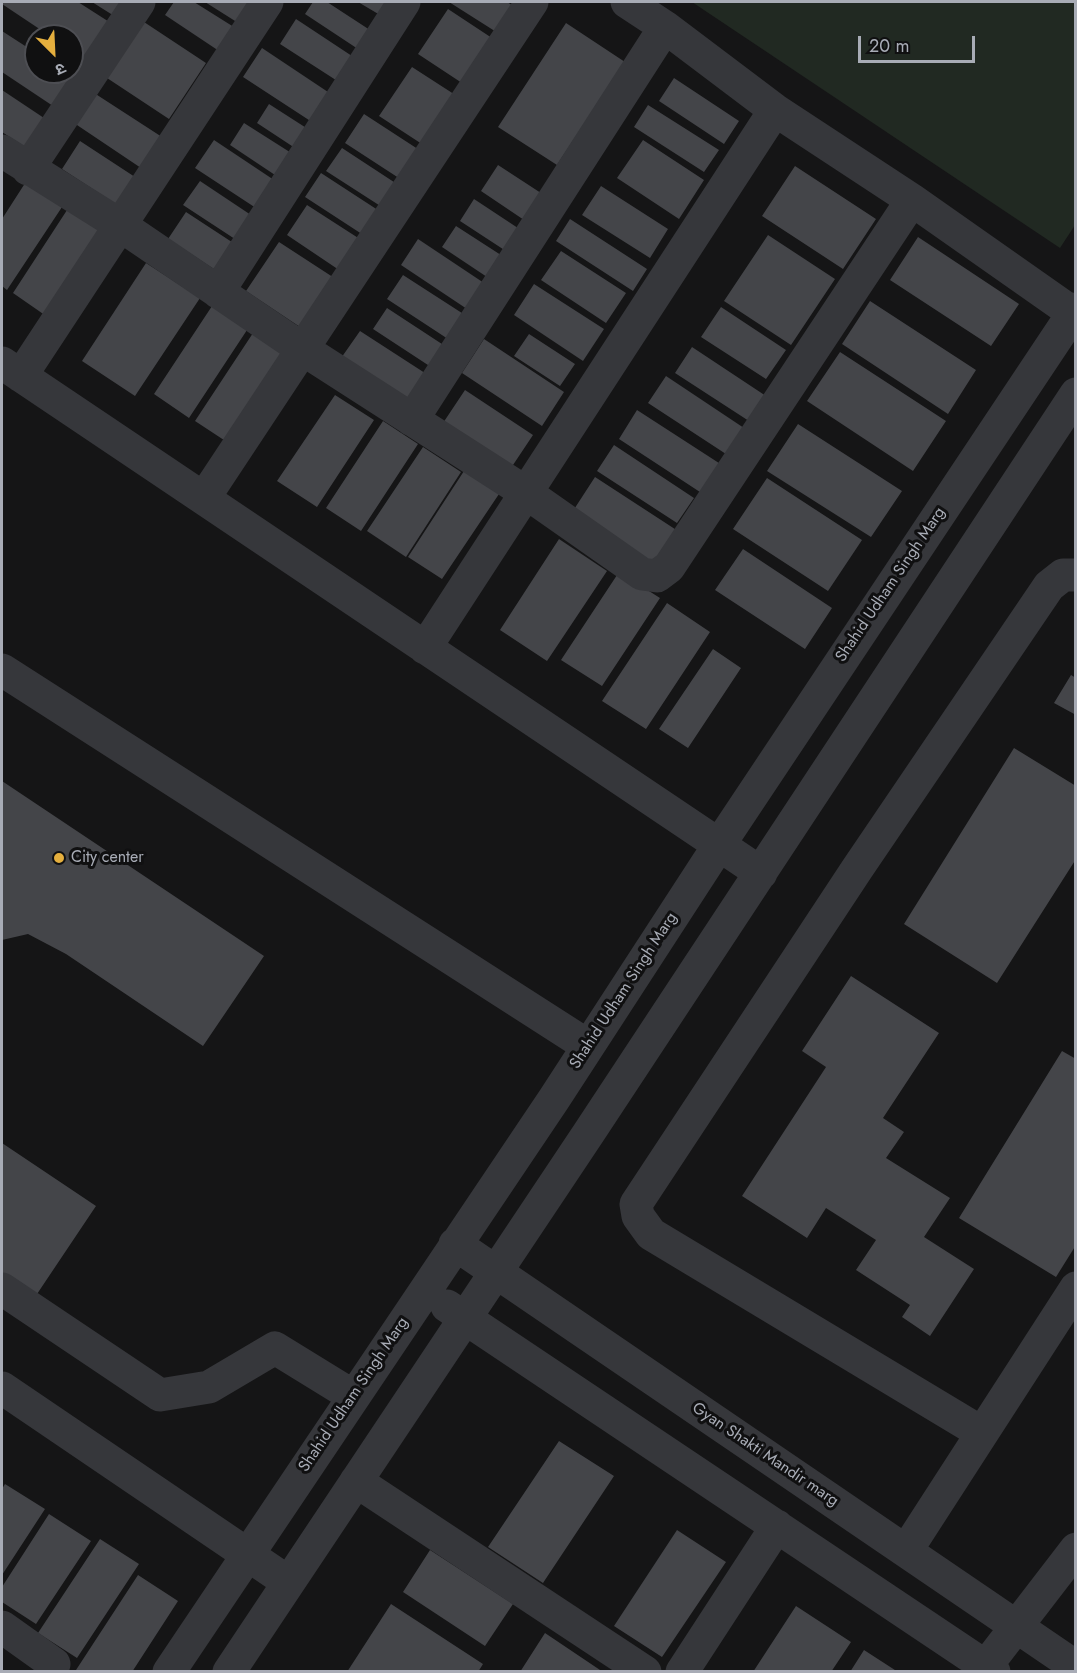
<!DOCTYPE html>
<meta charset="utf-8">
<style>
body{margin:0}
#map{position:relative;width:1077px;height:1673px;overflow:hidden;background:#151516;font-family:Jost,"Noto Sans Devanagari",sans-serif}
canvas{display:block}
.frame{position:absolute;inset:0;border:3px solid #a8acb6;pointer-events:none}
.north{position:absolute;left:24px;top:24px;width:60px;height:60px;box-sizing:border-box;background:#101011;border:2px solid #4d4e53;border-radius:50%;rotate:156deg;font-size:16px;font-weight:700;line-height:24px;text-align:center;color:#a8acb6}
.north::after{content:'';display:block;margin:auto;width:21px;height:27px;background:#e5af3e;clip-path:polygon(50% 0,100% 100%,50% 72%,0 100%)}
.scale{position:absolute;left:858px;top:36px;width:117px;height:27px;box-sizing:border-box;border:3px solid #a8acb6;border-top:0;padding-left:8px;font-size:18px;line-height:21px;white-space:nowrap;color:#a8acb6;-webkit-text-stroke:4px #101011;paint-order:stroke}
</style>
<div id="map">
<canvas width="1077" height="1673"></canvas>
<div class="frame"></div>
<div class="north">उ</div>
<div class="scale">20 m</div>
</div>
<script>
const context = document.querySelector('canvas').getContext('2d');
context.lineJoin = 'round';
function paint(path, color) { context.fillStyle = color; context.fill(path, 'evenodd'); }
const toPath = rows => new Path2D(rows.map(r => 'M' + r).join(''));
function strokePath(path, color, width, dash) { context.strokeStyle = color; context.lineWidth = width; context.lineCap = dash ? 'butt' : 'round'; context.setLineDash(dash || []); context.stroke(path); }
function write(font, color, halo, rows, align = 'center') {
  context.font = font + ' Jost,sans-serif'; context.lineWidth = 6; context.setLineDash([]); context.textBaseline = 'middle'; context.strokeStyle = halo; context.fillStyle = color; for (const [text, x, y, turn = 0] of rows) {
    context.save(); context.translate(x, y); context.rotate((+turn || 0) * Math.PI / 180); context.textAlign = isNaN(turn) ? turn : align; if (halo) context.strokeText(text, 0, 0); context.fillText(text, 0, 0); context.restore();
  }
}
const green = toPath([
 [692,2,1075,2,1075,225,1060,248]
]);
const building = toPath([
 [3,2,78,2,114,25,89,62,72,50,72,36,50,36,2,4],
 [92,2,131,2,119,19],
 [174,2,194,2,237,29,222,53,165,15],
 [205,2,259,2,243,26],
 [313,2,327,2,373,32,361,51,305,14],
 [358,2,388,2,380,15],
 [449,2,507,2,518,9,501,35],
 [448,9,495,40,465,85,418,54],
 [296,19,358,60,342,84,280,44],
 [144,22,206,63,169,119,107,78],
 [566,23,625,62,557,165,498,127],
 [2,31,36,53,36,72,65,72,75,79,56,108,2,72],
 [262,48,334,96,315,124,243,77],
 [412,67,460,98,428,148,379,116],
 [674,78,739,121,724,144,659,101],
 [2,90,47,120,28,149,2,132],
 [91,91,162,137,141,168,71,121],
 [269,104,311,131,298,150,257,123],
 [648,105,719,150,704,172,634,127],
 [364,114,427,155,408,184,345,143],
 [244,123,296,156,281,179,230,145],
 [214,140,280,184,262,212,195,168],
 [643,140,704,180,679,219,617,178],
 [80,141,135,177,117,205,62,169],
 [342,148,400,186,385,209,326,171],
 [498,165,544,195,527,222,481,191],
 [795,166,876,219,843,269,762,216],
 [321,173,387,216,371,240,305,197],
 [29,177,66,201,7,290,2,286,2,219],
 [200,181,257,219,241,243,183,205],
 [601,186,668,229,650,258,582,215],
 [474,199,527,234,512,255,460,221],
 [307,205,366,243,345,274,287,235],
 [69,207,107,232,49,318,13,293],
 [186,212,241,248,223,275,168,239],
 [570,219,647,269,633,291,556,241],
 [456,226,504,257,490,279,442,247],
 [768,235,835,279,791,345,724,301],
 [918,237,1019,304,991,346,890,280],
 [418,239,484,283,467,309,401,265],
 [279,242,342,283,309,333,246,291],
 [561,251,626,293,606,323,541,280],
 [146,263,200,298,135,396,82,361],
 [403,275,465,315,448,339,387,299],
 [534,284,604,329,583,361,514,315],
 [870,301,976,370,948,414,842,344],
 [214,303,249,327,189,418,154,394],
 [721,307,786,350,766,379,701,337],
 [387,308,445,346,431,367,373,329],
 [360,331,428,375,408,407,339,361],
 [253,333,291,358,233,446,195,421],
 [529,334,575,364,560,386,514,356],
 [484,339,564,392,542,426,462,373],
 [692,347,769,398,752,423,675,373],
 [840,352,946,421,913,471,807,401],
 [666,376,747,430,729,456,648,403],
 [465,390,533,435,509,471,441,426],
 [335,395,374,420,317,507,277,481],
 [637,410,722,465,703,494,619,439],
 [383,421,418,444,361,531,326,508],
 [798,424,902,491,871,537,767,471],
 [614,445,694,498,677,523,597,471],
 [423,447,461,472,406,557,367,531],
 [464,471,499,494,442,579,408,557],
 [595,477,681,533,654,573,569,517],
 [767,478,862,540,828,591,733,529],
 [559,539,607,571,547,661,500,630],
 [743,549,832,608,805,649,715,590],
 [619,572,660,598,602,686,561,660],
 [667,603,710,632,646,729,602,701],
 [713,649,741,668,688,748,659,729],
 [1071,675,1076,678,1076,715,1054,703],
 [1014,748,1076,786,1076,859,997,983,904,924],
 [2,781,264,956,203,1046,66,954,28,934,2,940],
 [851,976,939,1033,883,1118,904,1132,886,1158,950,1198,924,1237,974,1269,930,1336,902,1317,910,1305,856,1270,876,1240,826,1208,807,1238,742,1196,826,1067,802,1051],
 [1062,1051,1076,1059,1076,1245,1056,1277,959,1218],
 [2,1143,96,1206,35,1297,2,1274],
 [559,1441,614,1476,543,1583,488,1547],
 [5,1484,45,1509,2,1575,2,1489],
 [49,1514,91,1541,36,1624,2,1602,2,1587],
 [677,1530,726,1562,662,1657,614,1626],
 [100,1539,139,1564,77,1658,38,1633],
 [430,1550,513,1604,485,1646,403,1592],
 [138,1575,178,1601,132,1672,79,1672,76,1670],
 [391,1604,483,1664,478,1672,347,1672],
 [796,1606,851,1642,831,1672,753,1672],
 [545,1633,603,1672,520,1672],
 [864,1650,898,1672,850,1672]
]);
const minor = toPath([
 [627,2,665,27,775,110,912,200,1073,313],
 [2,151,120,225,301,348,525,492,642,574,657,576,669,567,912,200],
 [28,169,139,2],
 [218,292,404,2],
 [2,363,761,873],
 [21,376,267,2],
 [412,420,665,27],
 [204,498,532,2],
 [425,648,775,110],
 [2,670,588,1046],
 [455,1244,1076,1667],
 [2,1289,160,1395,209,1387,275,1348,353,1396],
 [447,1306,994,1672],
 [2,1388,288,1582],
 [982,1433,651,1234,638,1216,636,1204,857,869,1049,586,1063,575,1076,575],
 [356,1481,645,1672],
 [906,1551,1076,1288],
 [2,1627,54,1664],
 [986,1666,1076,1549],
 [169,1672,554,1099,719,845,1076,309],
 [229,1672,588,1134,1076,394],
 [682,1672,777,1526]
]);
const markers = [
 [59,858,6,"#e5af3e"]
];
const streetNames = [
 ["Shahid Udham Singh Marg",891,585,-56],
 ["Shahid Udham Singh Marg",624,991,-57],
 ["Shahid Udham Singh Marg",354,1395,-56],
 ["Gyan Shakti Mandir marg",765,1455,34]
];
const poiNames = [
 ["City center",71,858]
];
paint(green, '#212922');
paint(building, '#444549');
strokePath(minor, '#36373b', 33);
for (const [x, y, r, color] of markers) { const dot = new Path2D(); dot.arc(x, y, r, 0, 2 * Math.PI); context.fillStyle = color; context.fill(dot); strokePath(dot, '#101011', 2); }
write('16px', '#a8acb6', '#101011', streetNames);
write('16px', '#a8acb6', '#101011', poiNames, 'left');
</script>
